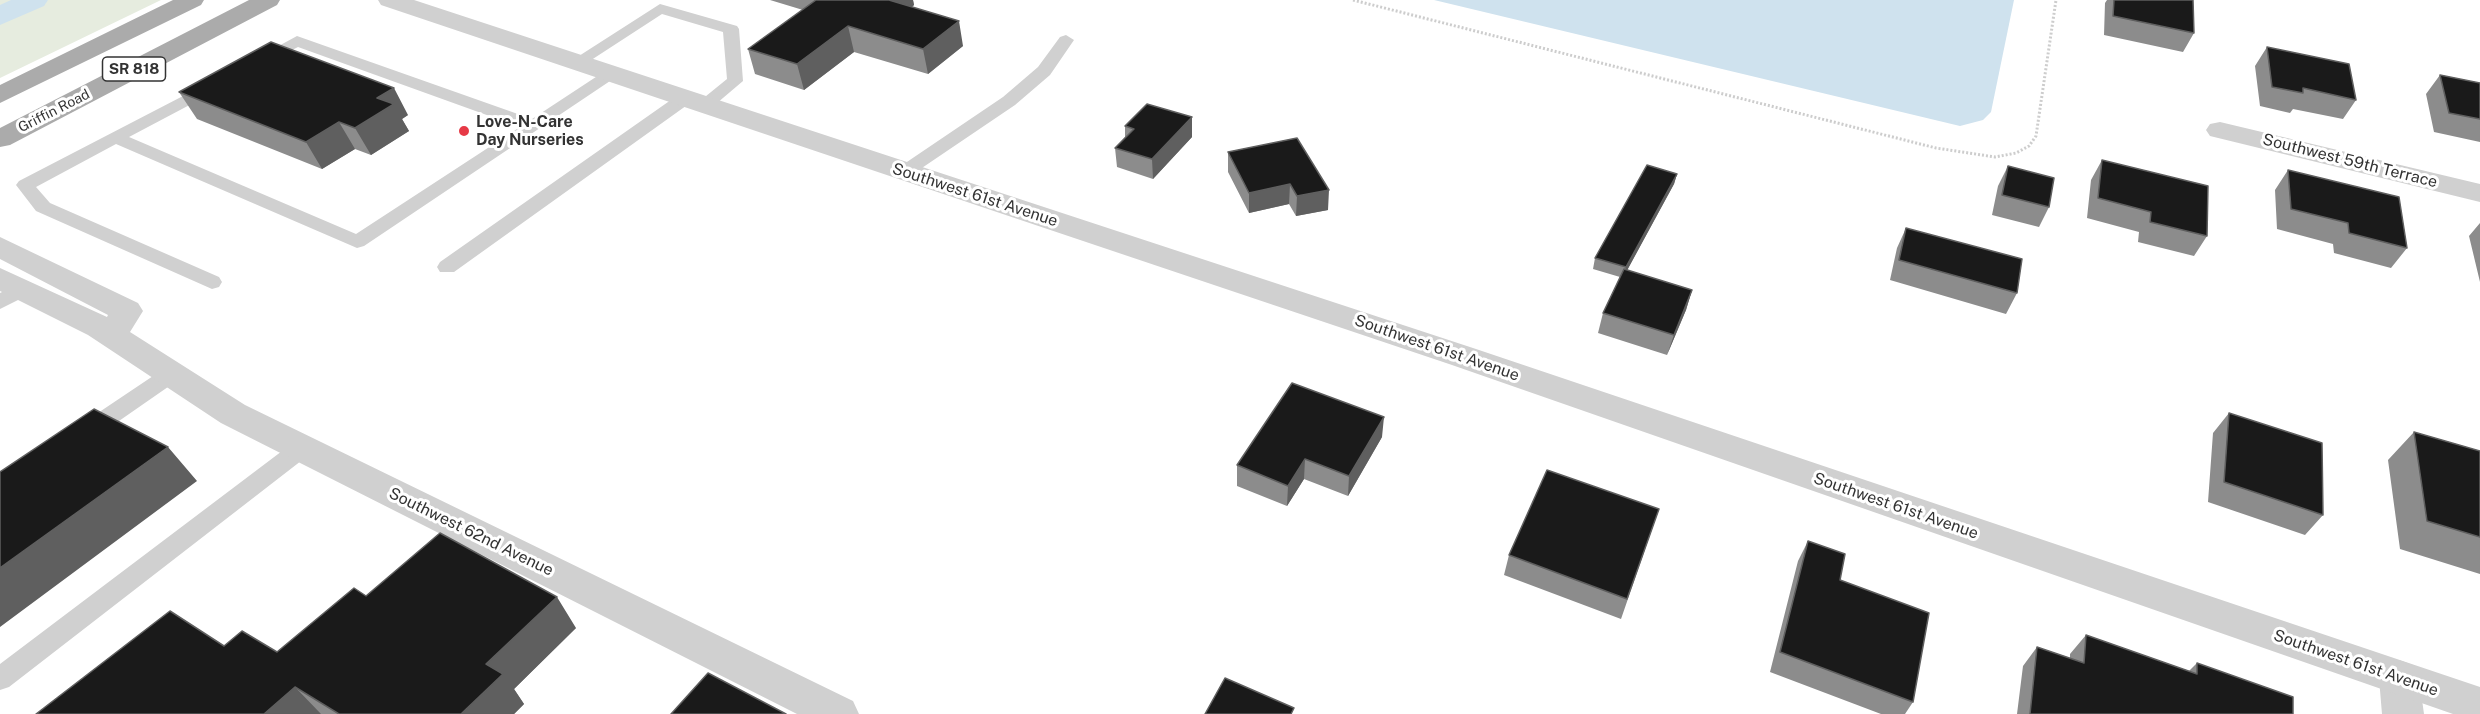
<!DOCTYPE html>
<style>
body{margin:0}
canvas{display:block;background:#fff}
</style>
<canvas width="2480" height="714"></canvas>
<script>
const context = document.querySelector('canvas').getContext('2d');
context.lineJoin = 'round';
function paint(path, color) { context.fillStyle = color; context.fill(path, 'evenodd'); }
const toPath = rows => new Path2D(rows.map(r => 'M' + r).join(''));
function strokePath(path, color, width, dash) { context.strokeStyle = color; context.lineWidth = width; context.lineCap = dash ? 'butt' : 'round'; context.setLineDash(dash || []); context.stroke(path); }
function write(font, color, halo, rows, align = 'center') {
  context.font = font + ' "Public Sans",sans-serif'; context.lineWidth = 6; context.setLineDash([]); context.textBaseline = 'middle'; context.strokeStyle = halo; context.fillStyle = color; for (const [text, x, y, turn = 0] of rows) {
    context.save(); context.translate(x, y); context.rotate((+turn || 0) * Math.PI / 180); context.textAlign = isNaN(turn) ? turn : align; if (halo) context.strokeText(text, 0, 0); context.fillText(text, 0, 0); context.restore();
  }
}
const green = toPath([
 [0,0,161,0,0,78]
]);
const water = toPath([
 [1434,0,2014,0,1991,112,1983,120,1960,126]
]);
const canal = toPath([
 [11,0,48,0,44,6,0,25,0,5,11,0]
]);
const path = toPath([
 [1353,0,1936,148,1995,157,2016,153,2029,146,2036,136,2056,0]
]);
const service = toPath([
 [660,4,737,26,739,29,743,81,710,109,698,109,695,105,727,79,723,32,662,14,582,66,576,68,568,63,660,4],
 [1066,35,1074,40,1050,75,1015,105,910,176,898,176,895,172,898,168,1003,97,1038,67,1060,37,1066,35],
 [297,36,532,119,605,71,611,70,619,75,364,246,357,248,116,144,36,187,50,203,219,277,222,282,219,287,212,289,36,211,16,185,19,181,210,82,216,83,218,87,216,91,129,137,356,234,520,127,298,47,265,64,253,64,251,61,297,36],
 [684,94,690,95,692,99,690,103,454,272,440,272,437,267,440,262,678,95,684,94],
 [23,282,30,284,33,289,30,294,0,309,0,293,23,282],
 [170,367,178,370,181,375,178,380,93,439,85,441,77,439,74,433,77,427,162,370,170,367],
 [302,440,310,442,313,448,310,454,9,687,0,690,0,664,294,442,302,440]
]);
const minor = toPath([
 [2220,122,2480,184,2480,202,2210,136,2206,130,2210,124,2220,122],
 [0,237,138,303,143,311,130,332,245,405,853,701,859,714,797,714,221,423,88,335,0,291,0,268,107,317,108,315,0,259,0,237],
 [2399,660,2413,665,2419,678,2424,714,2382,714,2379,678,2385,665,2399,660]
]);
const tertiary = toPath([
 [378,0,414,0,1476,349,2480,687,2480,714,2453,714,1452,365,381,5,378,0]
]);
const primary = toPath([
 [173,0,204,0,201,5,0,103,0,85,173,0],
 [249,0,280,0,277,5,10,145,0,147,0,128,249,0]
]);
const wall = toPath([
 [770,0,913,0,914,5,912,7,963,46,928,74,854,52,804,90,755,74,748,49,803,10],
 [2107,0,2193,0,2194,33,2183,52,2104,35,2105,3],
 [2267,47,2356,100,2343,119,2293,109,2290,113,2260,106,2255,66],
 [2440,75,2480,83,2480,142,2434,132,2426,94],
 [179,92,408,115,402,119,409,131,371,155,355,149,322,169,197,119],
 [1192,117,1192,137,1153,179,1117,167,1115,148,1125,137,1125,126],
 [1297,138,1328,210,1296,216,1289,204,1249,213,1228,172,1228,152],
 [2102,160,2207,236,2194,256,2138,242,2139,232,2087,218,2091,180],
 [2008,166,2049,207,2039,227,1992,215,1998,186],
 [2288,170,2407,248,2391,268,2334,253,2333,244,2277,229,2275,190],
 [1677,174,1674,184,1627,270,1692,290,1686,310,1667,355,1598,333,1603,313,1620,277,1593,269,1595,258],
 [2480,223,2480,282,2469,236],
 [1906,228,2017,293,2006,314,1890,280,1897,248],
 [2229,413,2323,515,2305,535,2208,502,2213,433],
 [2414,432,2480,451,2480,574,2400,549,2388,460],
 [1382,437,1348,496,1304,479,1287,506,1237,486,1237,465],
 [1659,509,1621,619,1504,575,1509,555],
 [1808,541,1840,580,1913,702,1905,714,1881,714,1770,672,1798,561],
 [366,596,576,628,514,689,524,704,514,714,36,714,224,646,277,652],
 [2086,635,2189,671,2197,663,2293,714,2017,714,2023,666,2037,647,2070,658,2070,654]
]);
const shadedWall = toPath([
 [885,0,913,0,914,5,890,24],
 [959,21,963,46,928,74,923,49],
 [848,26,854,52,804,90,797,64],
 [394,88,408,115,402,119,409,131,371,155,355,128,377,98],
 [1192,117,1192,137,1153,179,1152,159],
 [339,122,355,149,322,169,306,142],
 [1677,174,1674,184,1623,278,1626,267],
 [1290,184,1289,204,1249,213,1249,193],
 [1329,190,1328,210,1296,216,1297,196],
 [1692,290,1686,310,1667,355,1674,335],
 [1384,417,1382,437,1348,496,1349,476],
 [168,447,197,481,0,627,0,568],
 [1305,459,1304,479,1287,506,1288,486],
 [557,597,576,628,514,689,524,704,514,714,461,714,486,664],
 [295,687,321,714,264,714]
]);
const building = toPath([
 [816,0,889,0,959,21,923,49,848,26,797,64,748,49,816,0],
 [2114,0,2193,0,2194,33,2113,16,2114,0],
 [271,42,394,88,377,98,394,104,355,128,339,122,306,142,179,92,271,42],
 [2267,47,2349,64,2356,100,2303,88,2303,93,2272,87,2267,47],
 [2440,75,2480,83,2480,119,2449,113,2440,75],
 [1147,104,1192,117,1152,159,1115,148,1134,129,1125,126,1147,104],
 [1297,138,1329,190,1297,196,1290,184,1249,193,1228,152,1297,138],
 [2102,160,2208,186,2207,236,2150,222,2151,212,2098,198,2102,160],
 [1647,165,1677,174,1626,267,1595,258,1647,165],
 [2008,166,2054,178,2049,207,2002,195,2008,166],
 [2288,170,2399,197,2407,248,2349,233,2348,223,2291,209,2288,170],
 [1906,228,2022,259,2017,293,1899,260,1906,228],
 [1624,269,1692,290,1674,335,1603,313,1624,269],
 [1292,383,1384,417,1349,476,1305,459,1288,486,1237,465,1292,383],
 [94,409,168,447,0,568,0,472,94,409],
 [2229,413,2322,443,2323,515,2224,482,2229,413],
 [2414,432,2480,451,2480,537,2427,521,2414,432],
 [1547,470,1659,509,1627,599,1509,555,1547,470],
 [440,533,557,597,486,664,503,674,461,714,339,714,295,687,264,714,36,714,170,611,224,646,242,631,277,652,354,588,366,596,440,533],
 [1808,541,1845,554,1840,580,1929,613,1913,702,1780,652,1808,541],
 [2086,635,2197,674,2197,663,2293,697,2293,714,2030,714,2037,647,2084,663,2086,635],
 [708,673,786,714,671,714,708,673],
 [1225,678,1294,708,1291,714,1205,714,1225,678]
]);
const markers = [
 [464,131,6,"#e63946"]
];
const farStreetnames = [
 ["Griffin Road",54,111,-27]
];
const shields = [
 [134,69,63]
];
const shieldNames = [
 ["SR 818",134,69]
];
const poiNames = [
 ["Love-N-Care",476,122],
 ["Day Nurseries",476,140]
];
const streetNames = [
 ["Southwest 59th Terrace",2350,161,14],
 ["Southwest 61st Avenue",975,195,18],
 ["Southwest 61st Avenue",1437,348,19],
 ["Southwest 61st Avenue",1896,506,19],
 ["Southwest 62nd Avenue",471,532,26],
 ["Southwest 61st Avenue",2356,663,19]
];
paint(green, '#e6ecdf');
paint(water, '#cfe2ee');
paint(canal, '#cfe2ee');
strokePath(path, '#cdcdcd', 3, [2, 2]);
paint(service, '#d0d0d0');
paint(minor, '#d0d0d0');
paint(tertiary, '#d0d0d0');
paint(primary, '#ababab');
paint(wall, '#8c8c8c');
paint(shadedWall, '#5f5f5f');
paint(building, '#1a1a1a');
strokePath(building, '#5f5f5f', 1.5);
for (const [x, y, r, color] of markers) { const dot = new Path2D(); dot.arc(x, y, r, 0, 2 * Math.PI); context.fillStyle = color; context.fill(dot); strokePath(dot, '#fff', 2); }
write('14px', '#333', '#fff', farStreetnames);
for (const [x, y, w] of shields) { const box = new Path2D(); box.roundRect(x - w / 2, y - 12, w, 24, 4.5); context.fillStyle = '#fff'; context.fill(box); strokePath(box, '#333', 1.5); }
write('bold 15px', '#333', null, shieldNames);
write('bold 16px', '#333', '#fff', poiNames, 'left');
write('16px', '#333', '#fff', streetNames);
</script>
